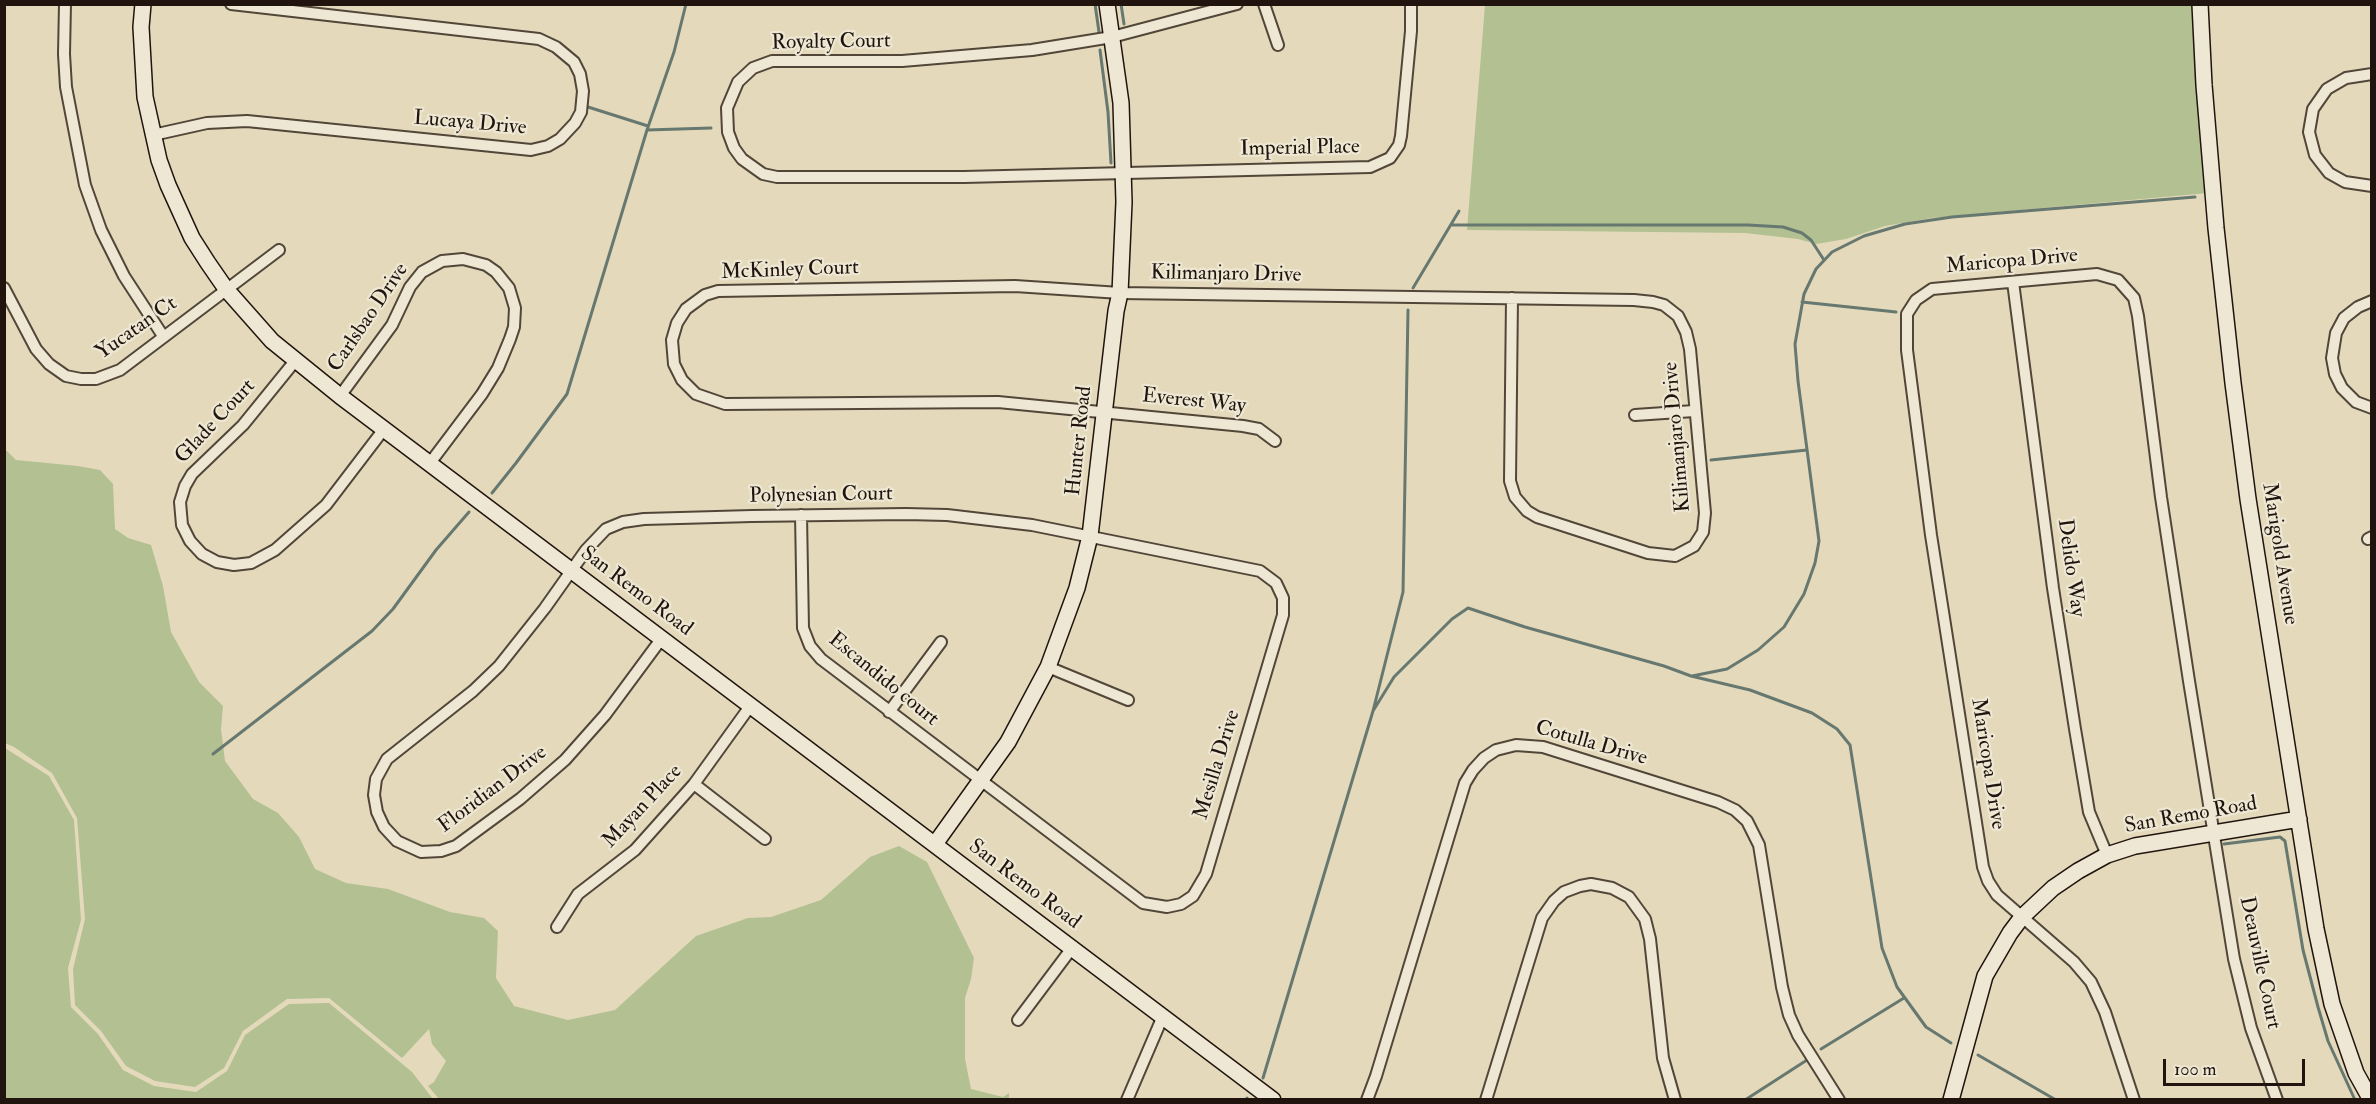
<!DOCTYPE html>
<style>
body{margin:0}
#map{position:relative;width:2376px;height:1104px;overflow:hidden;background:#e4dabb;font-family:"IM FELL Double Pica",serif}
canvas{display:block}
.frame{position:absolute;inset:0;border:6px solid #21140e;pointer-events:none}
.scale{position:absolute;left:2163px;top:1059px;width:142px;height:27px;box-sizing:border-box;border:3px solid #21140e;border-top:0;padding-left:8px;font-size:18px;line-height:21px;white-space:nowrap;color:#21140e;-webkit-text-stroke:4px #ede7d3;paint-order:stroke}
</style>
<div id="map">
<canvas width="2376" height="1104"></canvas>
<div class="frame"></div>
<div class="scale">100 m</div>
</div>
<script>
const context = document.querySelector('canvas').getContext('2d');
context.lineJoin = 'round';
function paint(path, color) { context.fillStyle = color; context.fill(path, 'evenodd'); }
const toPath = rows => new Path2D(rows.map(r => 'M' + r).join(''));
function strokePath(path, color, width, dash) { context.strokeStyle = color; context.lineWidth = width; context.lineCap = dash ? 'butt' : 'round'; context.setLineDash(dash || []); context.stroke(path); }
function write(font, color, halo, rows, align = 'center') {
  context.font = font + ' "IM FELL Double Pica",serif'; context.lineWidth = 4.5; context.setLineDash([]); context.textBaseline = 'middle'; context.strokeStyle = halo; context.fillStyle = color; for (const [text, x, y, turn = 0] of rows) {
    context.save(); context.translate(x, y); context.rotate((+turn || 0) * Math.PI / 180); context.textAlign = isNaN(turn) ? turn : align; if (halo) context.strokeText(text, 0, 0); context.fillText(text, 0, 0); context.restore();
  }
}
const green = toPath([
 [1485,5,2196,5,2208,193,1932,218,1885,226,1846,239,1816,244,1798,239,1745,233,1467,230],
 [5,449,16,460,78,466,100,470,113,484,115,529,128,538,151,545,163,586,171,632,199,682,223,706,221,729,225,761,253,799,278,813,299,837,315,869,346,883,388,889,450,912,484,918,498,931,496,978,514,1006,568,1020,615,1010,696,936,748,918,771,917,821,900,870,857,899,846,927,862,974,958,971,979,965,998,965,1059,971,1089,1003,1097,1009,1093,1009,1099,439,1099,428,1086,434,1082,446,1061,432,1044,429,1029,402,1058,329,998,287,999,243,1031,224,1068,195,1087,155,1081,126,1066,101,1031,75,1005,73,969,85,919,77,818,52,773,14,747,5,743],
 [5,748,49,776,74,820,81,920,68,968,71,1007,98,1034,123,1070,154,1086,196,1092,227,1071,245,1035,289,1004,329,1003,412,1072,433,1099,5,1099]
]);
const stream = toPath([
 [1095,4,1099,32],
 [1121,4,1124,24],
 [1100,50,1108,112,1111,163],
 [588,107,648,126],
 [647,130,711,128],
 [1451,225,1748,225,1783,227,1802,233,1811,240,1824,260],
 [1413,288,1459,211],
 [1802,302,1896,312],
 [1711,460,1807,450],
 [492,493,516,463,567,394,647,130,674,52,686,4],
 [1692,676,1727,669,1758,650,1784,627,1804,594,1815,563,1819,541,1798,381,1795,344,1804,294,1816,269,1832,252,1864,236,1905,224,1952,217,2195,197],
 [1373,711,1394,677,1452,619,1468,608,1525,627,1664,666,1691,676,1750,690,1812,713,1837,729,1850,745,1882,948,1897,987,1926,1027,1951,1043],
 [213,754,372,631,393,609,436,550,469,512],
 [2224,844,2280,837,2285,841,2303,950,2318,1007,2328,1041,2355,1100],
 [1821,1049,1904,998],
 [1978,1055,2056,1100],
 [1263,1078,1373,711,1403,592,1408,310],
 [1247,1100,1247,1098],
 [1745,1100,1807,1060]
]);
const street = toPath([
 [65,4,64,54,66,87,85,185,101,230,124,276,163,336],
 [1237,4,1112,37,1032,50,902,61,772,61,753,68,738,82,727,108,728,132,734,148,742,159,763,174,777,177,964,177,1370,167,1390,158,1399,145,1401,136,1411,31,1411,4],
 [1264,4,1278,45],
 [2372,74,2346,78,2327,89,2313,109,2309,132,2315,155,2329,173,2345,182,2372,186],
 [153,135,207,123,247,121,531,150,548,146,560,139,575,123,581,112,583,91,580,74,574,62,556,47,539,39,231,4],
 [2013,282,2053,588,2075,729,2089,812,2107,855],
 [4,288,36,349,49,364,66,376,81,379,96,379,120,370,279,250],
 [2372,301,2358,307,2344,318,2336,333,2332,358,2335,374,2342,388,2356,402,2372,408],
 [295,361,243,425,192,474,185,486,180,502,182,525,190,541,202,554,217,562,234,565,251,563,275,550,326,505,384,429],
 [340,396,392,325,410,287,422,272,442,261,463,259,486,265,496,272,509,288,515,308,514,327,510,339,498,368,482,394,430,463],
 [1635,415,1694,411],
 [1275,441,1259,429,1243,426,998,402,725,404,696,394,682,380,674,364,672,340,677,323,686,309,705,295,718,291,1015,286,1120,293,1634,300,1653,302,1664,305,1678,316,1686,332,1690,349,1705,513,1703,532,1694,546,1675,556,1648,553,1537,517,1527,511,1515,497,1510,481,1512,298],
 [2368,539,2372,537],
 [662,638,605,715,565,760,520,799,456,846,441,851,421,852,397,841,384,827,377,812,374,795,376,779,387,759,473,691,499,666,545,608,586,550,606,529,623,522,644,519,752,516,906,514,947,515,1032,525,1260,571,1276,583,1283,598,1283,615,1206,874,1193,896,1181,904,1167,907,1143,903,821,659,810,646,803,628,801,515],
 [1048,667,1128,700],
 [889,712,941,642],
 [694,784,765,839],
 [557,927,578,894,635,850,694,784,751,705],
 [1018,1020,1072,948],
 [1127,1100,1163,1016],
 [1367,1100,1376,1076,1465,783,1473,770,1484,758,1496,750,1516,745,1543,747,1718,802,1735,810,1747,821,1759,845,1782,987,1789,1015,1798,1035,1839,1100],
 [1486,1100,1542,918,1554,901,1564,892,1580,886,1591,884,1612,888,1629,897,1645,919,1650,939,1663,1058,1675,1100],
 [2134,1100,2105,1012,2091,982,2074,962,1997,895,1988,881,1983,867,1931,535,1907,350,1907,314,1916,300,1932,289,2097,274,2118,280,2134,298,2138,316,2161,497,2189,681,2234,959,2251,1028,2277,1100]
]);
const secondary = toPath([
 [143,4,141,27,145,97,159,160,168,185,192,238,208,263,226,289,272,341,340,396,1273,1100],
 [2200,4,2204,85,2216,228,2233,383,2248,499,2316,929,2332,1004,2356,1073,2371,1100],
 [935,844,1008,742,1048,667,1077,588,1090,536,1116,311,1120,293,1124,202,1121,103,1107,4],
 [1951,1100,1985,976,2010,933,2022,917,2053,888,2078,871,2107,855,2135,846,2299,819]
]);
const streetNames = [
 ["Royalty Court",831,43,-1],
 ["Lucaya Drive",470,124,5],
 ["Imperial Place",1300,149,-1],
 ["Maricopa Drive",2012,262,-5],
 ["McKinley Court",790,271,-2],
 ["Kilimanjaro Drive",1226,275,1],
 ["Carlsbao Drive",369,318,-56],
 ["Yucatan Ct",137,329,-35],
 ["Everest Way",1194,402,6],
 ["Glade Court",216,422,-47],
 ["Kilimanjaro Drive",1678,437,-95],
 ["Hunter Road",1080,441,-84],
 ["Polynesian Court",821,496,-1],
 ["Marigold Avenue",2279,554,81],
 ["Delido Way",2070,568,82],
 ["San Remo Road",636,592,37],
 ["Escandido court",883,680,39],
 ["Cotulla Drive",1591,744,16],
 ["Maricopa Drive",1987,764,81],
 ["Mesilla Drive",1218,765,-73],
 ["Floridian Drive",493,790,-37],
 ["Mayan Place",643,807,-47],
 ["San Remo Road",2191,816,-10],
 ["San Remo Road",1024,885,37],
 ["Deauville Court",2259,963,78]
];
paint(green, '#b2c092');
strokePath(stream, '#677870', 3);
strokePath(street, '#524639', 14);
strokePath(secondary, '#21140e', 18);
strokePath(street, '#ede7d3', 10);
strokePath(secondary, '#ede7d3', 15);
write('21px', '#21140e', '#ede7d3', streetNames);
</script>
